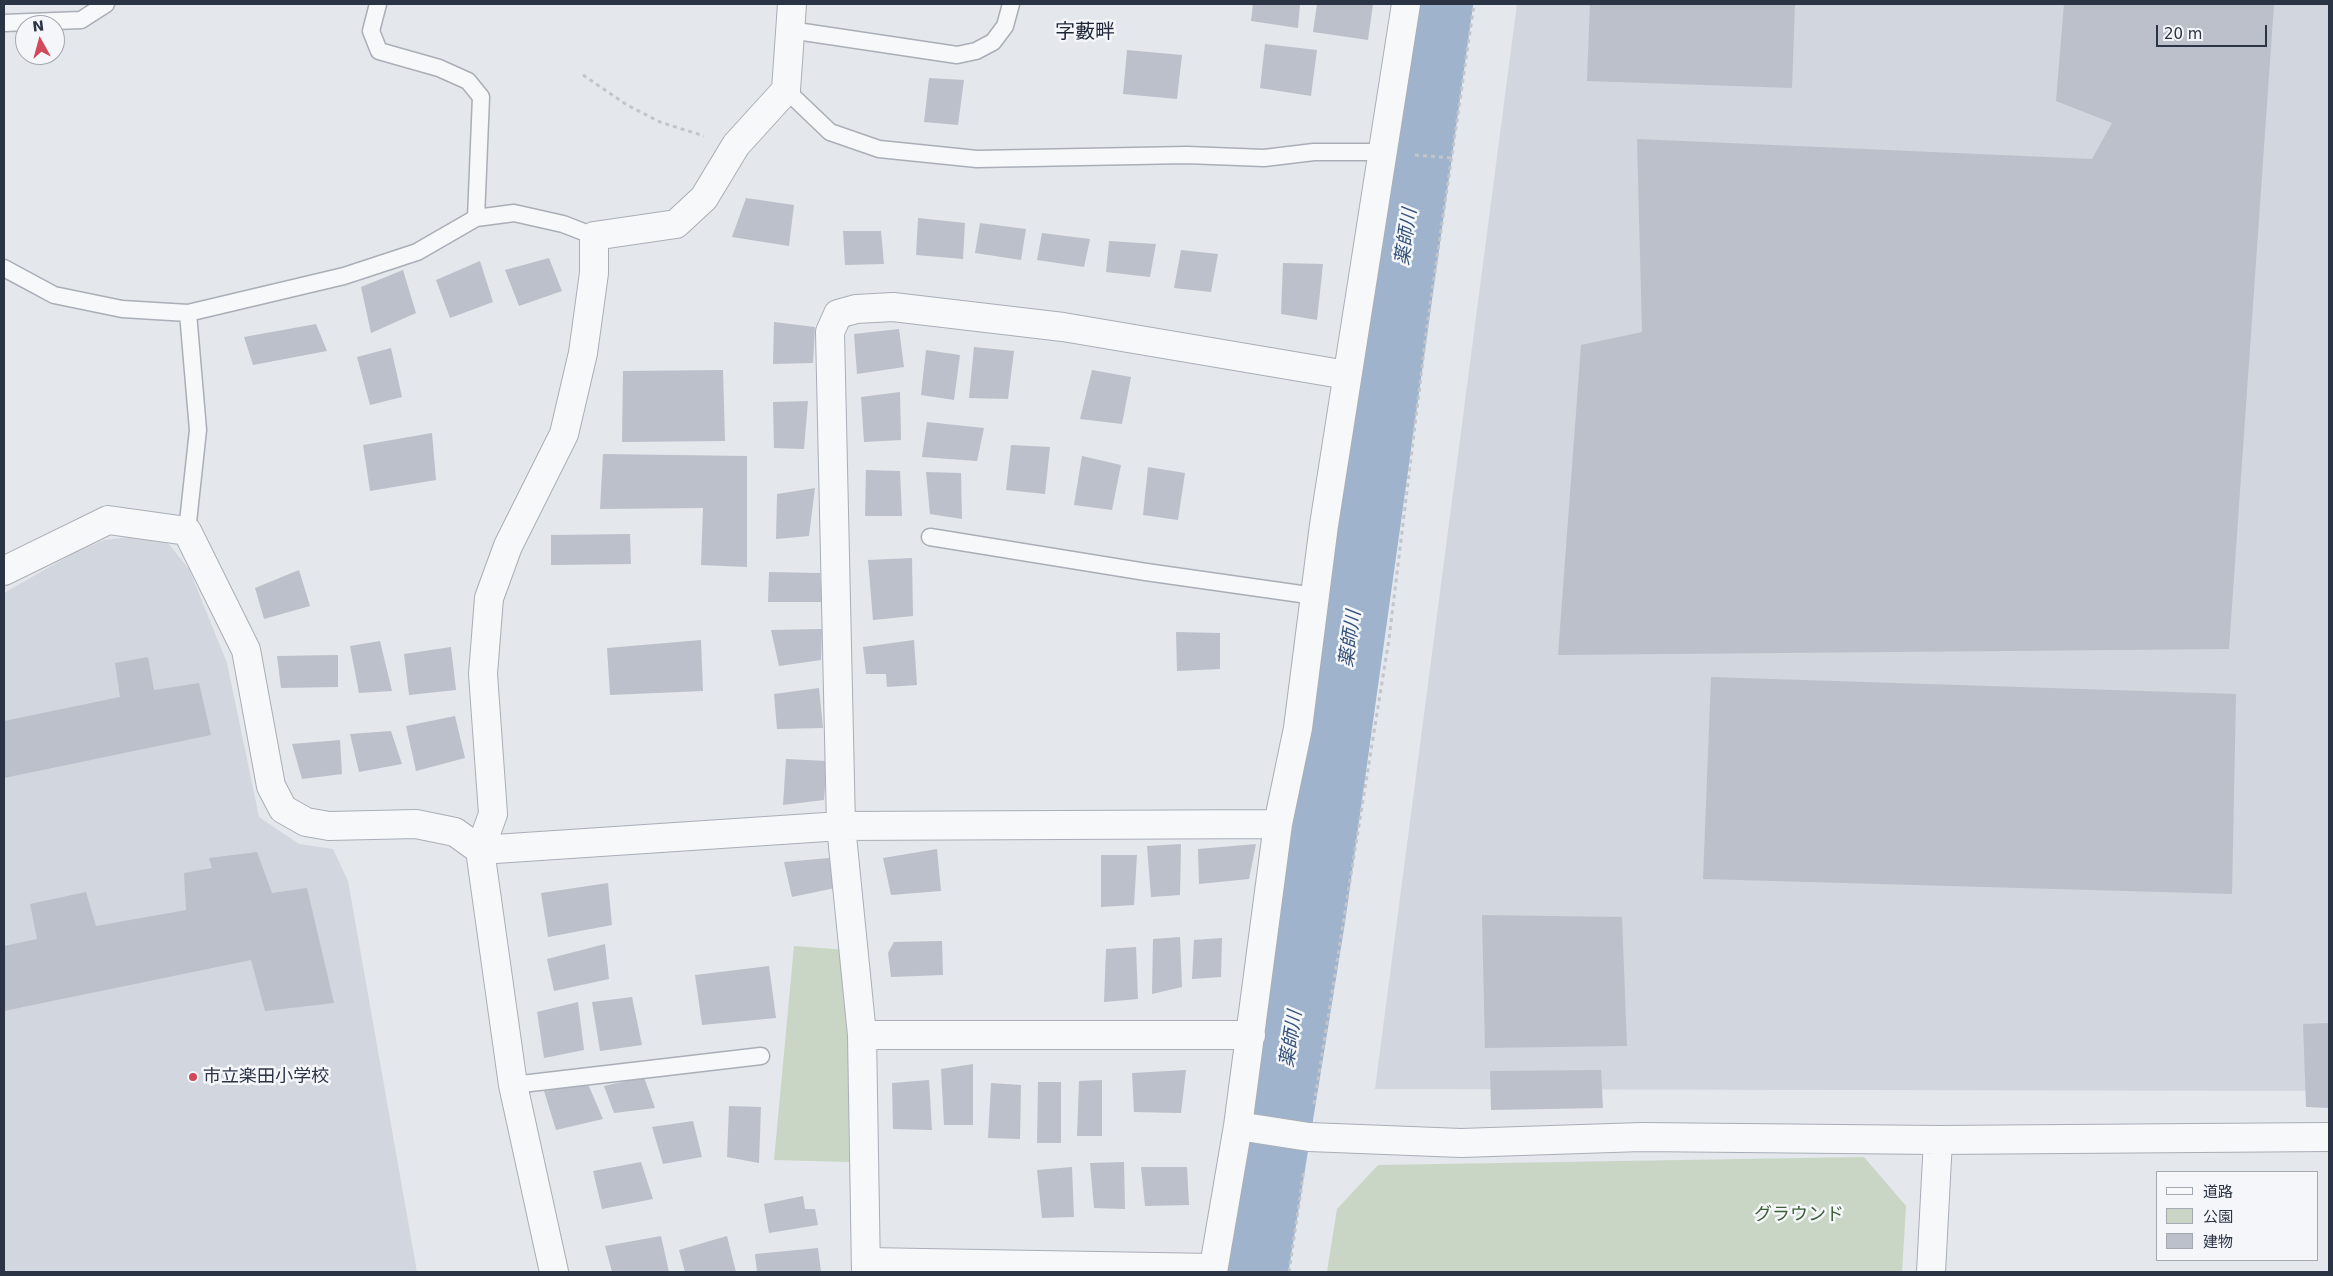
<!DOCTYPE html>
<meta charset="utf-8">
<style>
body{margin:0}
#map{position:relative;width:2333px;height:1276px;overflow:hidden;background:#e4e7ec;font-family:"DejaVu Sans","Noto Sans JP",sans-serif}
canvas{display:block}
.frame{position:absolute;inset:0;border:5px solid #2b3445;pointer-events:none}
.legend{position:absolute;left:2156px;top:1171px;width:162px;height:90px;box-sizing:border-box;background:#f4f6f9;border:1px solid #a4a8b1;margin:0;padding:6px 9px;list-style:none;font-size:15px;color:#2b3445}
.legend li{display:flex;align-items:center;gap:10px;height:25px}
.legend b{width:25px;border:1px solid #a4a8b1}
.north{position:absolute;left:15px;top:15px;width:50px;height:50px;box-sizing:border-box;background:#f4f6f9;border:1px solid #a4a8b1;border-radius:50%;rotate:353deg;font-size:14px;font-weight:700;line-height:20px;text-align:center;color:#2b3445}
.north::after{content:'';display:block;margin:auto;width:18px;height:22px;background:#d1495b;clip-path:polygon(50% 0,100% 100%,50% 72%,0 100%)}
.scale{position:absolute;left:2156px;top:25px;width:111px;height:22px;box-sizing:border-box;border:2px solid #2b3445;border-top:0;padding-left:6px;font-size:15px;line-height:18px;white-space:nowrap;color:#2b3445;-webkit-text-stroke:4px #f4f6f9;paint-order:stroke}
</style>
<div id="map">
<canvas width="2333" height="1276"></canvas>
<div class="frame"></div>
<ul class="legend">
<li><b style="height:6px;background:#f7f8fa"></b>道路</li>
<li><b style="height:14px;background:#c9d6c5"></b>公園</li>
<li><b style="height:14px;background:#bbc0ca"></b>建物</li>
</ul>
<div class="north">N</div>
<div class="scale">20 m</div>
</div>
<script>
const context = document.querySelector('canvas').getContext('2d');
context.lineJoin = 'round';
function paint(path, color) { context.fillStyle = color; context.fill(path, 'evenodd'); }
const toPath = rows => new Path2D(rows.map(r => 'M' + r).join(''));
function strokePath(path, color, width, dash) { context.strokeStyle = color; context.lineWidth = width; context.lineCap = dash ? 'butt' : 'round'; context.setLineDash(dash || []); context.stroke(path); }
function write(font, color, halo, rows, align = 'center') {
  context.font = font + ' "DejaVu Sans","Noto Sans JP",sans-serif'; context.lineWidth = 5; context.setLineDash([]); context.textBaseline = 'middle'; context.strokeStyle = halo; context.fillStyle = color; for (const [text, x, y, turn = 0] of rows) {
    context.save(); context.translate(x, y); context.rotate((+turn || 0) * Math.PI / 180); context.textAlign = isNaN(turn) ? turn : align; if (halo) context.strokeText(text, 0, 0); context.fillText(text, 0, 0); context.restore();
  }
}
const built = toPath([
 [1517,4,2329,4,2329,1091,1375,1089],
 [137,536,167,542,189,569,227,663,259,817,299,844,333,849,348,881,417,1272,4,1272,4,593,72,554,104,540]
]);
const green = toPath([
 [794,946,848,950,849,1162,774,1160],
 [1864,1157,1906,1206,1902,1272,1327,1272,1337,1209,1378,1165]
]);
const river = toPath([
 [1255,1272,1312,920,1440,4]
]);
const building = toPath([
 [1253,4,1300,4,1298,28,1251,21],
 [1317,4,1373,4,1368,40,1313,32],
 [1590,4,1795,4,1792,88,1587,81],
 [2064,4,2274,4,2229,649,1558,655,1581,345,1642,332,1637,139,2092,159,2112,123,2056,101],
 [1265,44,1317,50,1311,96,1260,88],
 [1127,50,1182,55,1177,99,1123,94],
 [929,78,964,80,958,125,924,122],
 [746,198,794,205,789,246,732,237],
 [918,218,965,223,963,259,916,255],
 [980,223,1026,229,1021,260,975,253],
 [843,231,881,231,884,264,845,265],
 [1042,233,1090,239,1084,267,1037,260],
 [1109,241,1156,244,1150,277,1106,272],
 [1181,250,1218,254,1211,292,1174,288],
 [549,258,562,291,519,306,505,270],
 [480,261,493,302,450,318,436,280],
 [1283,263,1323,264,1317,320,1281,314],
 [403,270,416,313,371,333,361,287],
 [774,322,815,327,813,363,773,364],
 [316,324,327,351,253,365,244,337],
 [899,329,904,367,857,374,854,334],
 [974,347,1014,351,1008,399,969,398],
 [391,348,402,397,370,405,357,357],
 [926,350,960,355,954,400,921,395],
 [723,370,725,441,622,442,623,371],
 [1092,370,1131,377,1122,424,1080,419],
 [900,392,901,440,864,442,861,397],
 [808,401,804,449,774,448,773,402],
 [927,422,984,428,977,461,922,457],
 [432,433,436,480,370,491,363,445],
 [1011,445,1050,447,1045,494,1006,490],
 [603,454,747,456,747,567,701,565,703,508,600,509],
 [1082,456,1121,465,1112,510,1074,505],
 [1148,467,1185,473,1178,520,1143,515],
 [866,470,900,471,902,516,865,516],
 [926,472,961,473,962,519,930,514],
 [815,488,809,536,776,539,777,494],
 [630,534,631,564,551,565,551,535],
 [912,558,913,616,873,620,868,560],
 [299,570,310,606,264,619,255,588],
 [769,572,820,573,822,602,768,602],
 [822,629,821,660,779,666,771,630],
 [1176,632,1220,633,1220,669,1177,671],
 [701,640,703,691,610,695,607,648],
 [914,640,917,685,887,687,886,674,866,674,863,647],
 [380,641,392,691,359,693,350,646],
 [451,647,456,690,409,695,404,654],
 [338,655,338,687,281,688,277,656],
 [148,657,154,690,199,683,211,735,4,778,4,721,120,697,115,663],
 [1711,677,2236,694,2232,894,1703,879],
 [819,688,823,728,777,729,774,694],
 [455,716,465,758,416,771,406,726],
 [391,731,402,764,359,772,350,734],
 [340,740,342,774,302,779,292,744],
 [786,759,827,761,824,800,783,805],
 [1181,844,1180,895,1151,897,1147,846],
 [1256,844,1249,879,1199,884,1198,849],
 [937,849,941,891,891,895,883,858],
 [257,852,272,893,307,888,334,1003,265,1011,251,960,4,1011,4,946,37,939,30,904,86,892,96,926,186,910,184,873,212,868,209,858],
 [1101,855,1137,855,1134,905,1101,907],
 [829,858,835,888,792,897,784,862],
 [608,883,612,925,548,937,541,893],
 [1482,915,1622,917,1627,1046,1485,1048],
 [1180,937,1182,987,1152,994,1153,939],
 [1222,938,1221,977,1192,979,1194,940],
 [942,941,943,975,891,977,888,953,894,942],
 [605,944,609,979,554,991,547,959],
 [1136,947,1138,999,1104,1002,1106,949],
 [769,966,776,1018,702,1025,695,975],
 [632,997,642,1045,600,1051,592,1002],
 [578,1002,584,1050,544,1058,537,1012],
 [2329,1023,2329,1108,2306,1107,2303,1024],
 [973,1064,973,1125,944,1125,941,1069],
 [1186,1070,1181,1113,1134,1112,1132,1073],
 [1601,1070,1603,1108,1491,1110,1490,1071],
 [644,1077,655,1108,614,1113,604,1086],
 [929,1080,932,1130,893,1129,892,1083],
 [1102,1080,1102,1136,1077,1136,1079,1081],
 [1038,1082,1061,1082,1061,1143,1037,1143],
 [991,1083,1021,1085,1020,1139,988,1138],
 [588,1084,603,1119,556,1130,544,1091],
 [729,1106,761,1107,759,1163,727,1157],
 [693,1121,702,1157,663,1164,652,1127],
 [641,1162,653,1199,602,1209,593,1171],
 [1124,1162,1125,1209,1094,1208,1090,1163],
 [1072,1167,1074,1217,1042,1218,1037,1170],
 [1141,1167,1187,1167,1189,1205,1145,1206],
 [803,1196,805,1209,815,1209,818,1225,769,1233,764,1204],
 [661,1236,669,1272,612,1272,605,1246],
 [727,1236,736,1272,685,1272,679,1250],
 [818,1248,821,1272,757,1272,755,1254]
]);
const path = toPath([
 [583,75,627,105,660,122,704,136],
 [1415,155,1452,158],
 [1314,1104,1389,639,1427,326,1474,4],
 [1289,1272,1304,1169]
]);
const service = toPath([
 [378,4,371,31,379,51,439,68,468,81,481,97,476,218],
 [4,23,81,20,106,4],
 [790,30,957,55,976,51,993,42,1005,26,1011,4],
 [786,90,830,132,879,149,977,159,1187,155,1264,158,1314,152,1382,152],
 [4,268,54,295,122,309,188,313,198,430,187,531],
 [188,313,344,276,417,252,476,218,514,213,563,224,594,236],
 [930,537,1146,572,1315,596],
 [513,1085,761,1056]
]);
const minor = toPath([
 [4,571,108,520,187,531,246,650,271,786,283,809,306,822,329,826,416,824,455,832,480,850,841,826,862,1035,866,1272],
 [1278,824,841,826,830,332,838,314,856,309,893,307,1063,327,1347,375],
 [862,1035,1251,1035],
 [1238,1126,1309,1137,1461,1143,1642,1137,1938,1140,2329,1137],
 [866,1262,1213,1268],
 [554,1272,513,1085,480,850,493,814,483,674,489,598,508,546,564,434,583,353,594,273,594,236,676,224,704,198,736,145,786,90,792,4],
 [1213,1272,1238,1126,1278,824,1298,728,1324,525,1406,4],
 [1931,1272,1938,1140]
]);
const markers = [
 [193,1077,5,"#d1495b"]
];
const poiNames = [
 ["市立楽田小学校",203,1077]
];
const parkNames = [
 ["グラウンド",1799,1215]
];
const waterNames = [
 ["薬師川",1407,237,-82],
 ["薬師川",1351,639,-82],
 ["薬師川",1292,1039,-81]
];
const quarterNames = [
 ["字藪畔",1085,33]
];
paint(built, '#d2d6de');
paint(green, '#c9d6c5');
strokePath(river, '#9fb4cc', 66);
paint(building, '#bbc0ca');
strokePath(service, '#a9aeb7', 19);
strokePath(minor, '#a9aeb7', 30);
strokePath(path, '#c2c5cb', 3, [4, 4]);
strokePath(service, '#f7f8fa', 16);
strokePath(minor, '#f7f8fa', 28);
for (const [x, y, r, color] of markers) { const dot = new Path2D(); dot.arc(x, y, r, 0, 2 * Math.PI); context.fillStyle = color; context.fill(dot); strokePath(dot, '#f4f6f9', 2); }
write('18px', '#2b3445', '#f4f6f9', poiNames, 'left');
write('18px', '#3f6138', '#f4f6f9', parkNames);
write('italic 19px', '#34527a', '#f4f6f9', waterNames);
write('20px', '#1d2536', '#f4f6f9', quarterNames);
</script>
